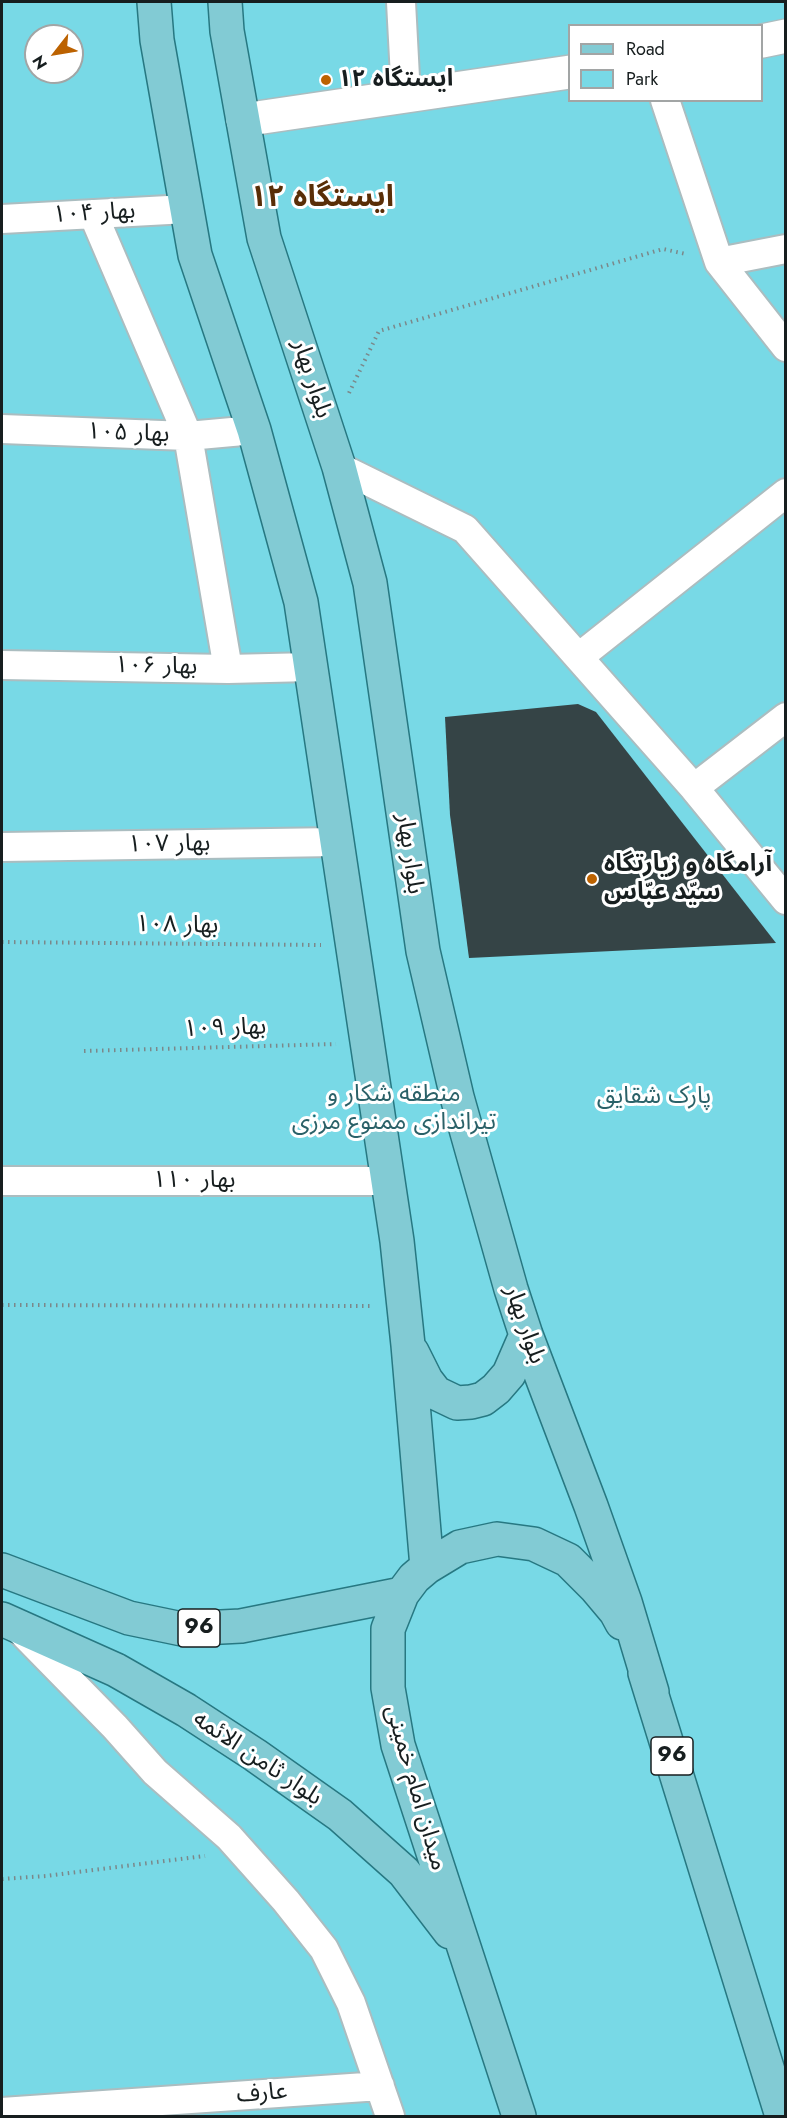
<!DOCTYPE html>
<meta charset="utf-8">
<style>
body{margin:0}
#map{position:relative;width:787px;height:2118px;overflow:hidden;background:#d6e9ec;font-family:Jost,sans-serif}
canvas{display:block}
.frame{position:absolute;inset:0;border:3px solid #171e1f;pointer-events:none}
.legend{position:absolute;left:568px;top:24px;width:195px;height:78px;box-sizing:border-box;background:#fff;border:2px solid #a2a5a5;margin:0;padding:8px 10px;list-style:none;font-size:18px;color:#171e1f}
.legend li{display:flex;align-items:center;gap:12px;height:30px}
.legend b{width:30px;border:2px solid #a2a5a5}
.north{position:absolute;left:24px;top:24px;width:60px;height:60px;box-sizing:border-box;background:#fff;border:2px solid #a2a5a5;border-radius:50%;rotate:239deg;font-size:16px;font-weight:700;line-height:24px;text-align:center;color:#171e1f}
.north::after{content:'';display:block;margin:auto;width:21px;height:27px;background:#bc6200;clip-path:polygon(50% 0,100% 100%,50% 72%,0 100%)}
</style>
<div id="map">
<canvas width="787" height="2118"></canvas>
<div class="frame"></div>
<ul class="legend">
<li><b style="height:8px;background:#82cbd4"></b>Road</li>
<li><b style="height:16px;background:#78d9e6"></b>Park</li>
</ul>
<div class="north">N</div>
</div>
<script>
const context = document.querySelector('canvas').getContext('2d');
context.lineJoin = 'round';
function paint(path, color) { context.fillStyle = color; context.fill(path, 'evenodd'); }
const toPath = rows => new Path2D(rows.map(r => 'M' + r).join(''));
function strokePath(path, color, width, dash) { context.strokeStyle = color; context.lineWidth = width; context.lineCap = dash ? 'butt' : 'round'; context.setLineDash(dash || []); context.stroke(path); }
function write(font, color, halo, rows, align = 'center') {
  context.font = font + ' Jost,"Noto Sans Arabic",sans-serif'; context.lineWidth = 6; context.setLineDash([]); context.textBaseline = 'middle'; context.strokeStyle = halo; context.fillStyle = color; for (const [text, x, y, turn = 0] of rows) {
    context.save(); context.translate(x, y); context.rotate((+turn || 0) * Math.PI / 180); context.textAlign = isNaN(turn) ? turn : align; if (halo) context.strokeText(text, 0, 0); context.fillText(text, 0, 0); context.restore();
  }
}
const green = toPath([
 [2,2,785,2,785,2116,2,2116],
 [570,26,762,26,762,100,570,100],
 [36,36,72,36,72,72,36,72]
]);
const building = toPath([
 [578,704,596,712,776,943,469,958,450,815,445,717]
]);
const path = toPath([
 [349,393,379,331,663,249,686,254],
 [2,942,321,945],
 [84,1051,336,1044],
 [2,1305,373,1306],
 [2,1879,46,1876,205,1856]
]);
const street = toPath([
 [401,2,406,96],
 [665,100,719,262,786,347],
 [93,214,188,436,228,669],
 [2,219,187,209],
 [719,262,786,249],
 [2,429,188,436,254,430],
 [339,467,465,529,694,788,786,900],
 [579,657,786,493],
 [2,665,228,669,311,667],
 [694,788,786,717],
 [2,847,337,842],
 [2,1181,387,1181],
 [21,1631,115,1727,155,1772,229,1837,286,1901,324,1949,351,2003,390,2116],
 [2,2112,380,2086]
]);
const secondary = toPath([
 [762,41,786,36],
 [243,120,570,72]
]);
const primary = toPath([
 [154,2,157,40,195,255,254,430,301,602,397,1241,408,1345,427,1567],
 [225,2,227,31,264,238,339,467,370,583,423,951,457,1097,511,1289,526,1335,591,1506,625,1602,652,1692],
 [412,1352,426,1380,436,1393,457,1403,471,1402,483,1399,496,1389,509,1374,526,1335],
 [2,1570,129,1618,182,1629,241,1626,402,1594],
 [2,1619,116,1670,186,1710,255,1755,340,1815,404,1872,450,1932],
 [645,1673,782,2116],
 [519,2116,398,1745,388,1688,388,1629,402,1594,414,1578,427,1567,460,1547,497,1539,534,1544,568,1560,595,1587,616,1612,622,1623]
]);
const markers = [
 [326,80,6,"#bc6200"],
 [592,879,6,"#bc6200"]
];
const shields = [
 [199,1628,42],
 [672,1756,42]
];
const shieldNames = [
 ["96",199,1628],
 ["96",672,1756]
];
const poiNames = [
 ["ایستگاه ۱۲",338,80],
 ["آرامگاه و زیارتگاه",604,865],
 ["سیّد عبّاس",604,893]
];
const streetNames = [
 ["بهار ۱۰۴",94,214,-3],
 ["بلوار بهار",311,379,72],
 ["بهار ۱۰۵",128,434,2],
 ["بهار ۱۰۶",156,667,1],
 ["بهار ۱۰۷",169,845,-1],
 ["بلوار بهار",409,854,82],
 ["بهار ۱۰۸",177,926,1],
 ["بهار ۱۰۹",225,1029,-2],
 ["بهار ۱۱۰",194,1181],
 ["بلوار بهار",524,1325,71],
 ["بلوار ثامن الائمه",257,1759,34],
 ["میدان امام خمینی",415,1788,74],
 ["عارف",262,2094,-4]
];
const parkNames = [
 ["منطقه شکار و",394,1095],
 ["تیراندازی ممنوع مرزی",394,1123],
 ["پارک شقایق",654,1097]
];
const districtNames = [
 ["ایستگاه ۱۲",322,199]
];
paint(green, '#78d9e6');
paint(building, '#354446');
strokePath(street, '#abbdc0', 32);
strokePath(secondary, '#abbdc0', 36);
strokePath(primary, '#277882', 36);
strokePath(path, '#7b888a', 4, [1.5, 4.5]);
strokePath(street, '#fff', 28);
strokePath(secondary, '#fff', 33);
strokePath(primary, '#82cbd4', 33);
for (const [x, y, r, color] of markers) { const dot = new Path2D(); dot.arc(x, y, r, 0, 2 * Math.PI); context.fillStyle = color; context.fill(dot); strokePath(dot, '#fff', 2); }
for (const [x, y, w] of shields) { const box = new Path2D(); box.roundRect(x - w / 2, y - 19, w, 38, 4.5); context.fillStyle = '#fff'; context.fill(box); strokePath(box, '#171e1f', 1.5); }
write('bold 22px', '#171e1f', null, shieldNames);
write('bold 24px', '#171e1f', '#fff', poiNames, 'left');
write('24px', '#171e1f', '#fff', streetNames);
write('24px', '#2a6168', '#fff', parkNames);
write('bold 30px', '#592e07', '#fff', districtNames);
</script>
